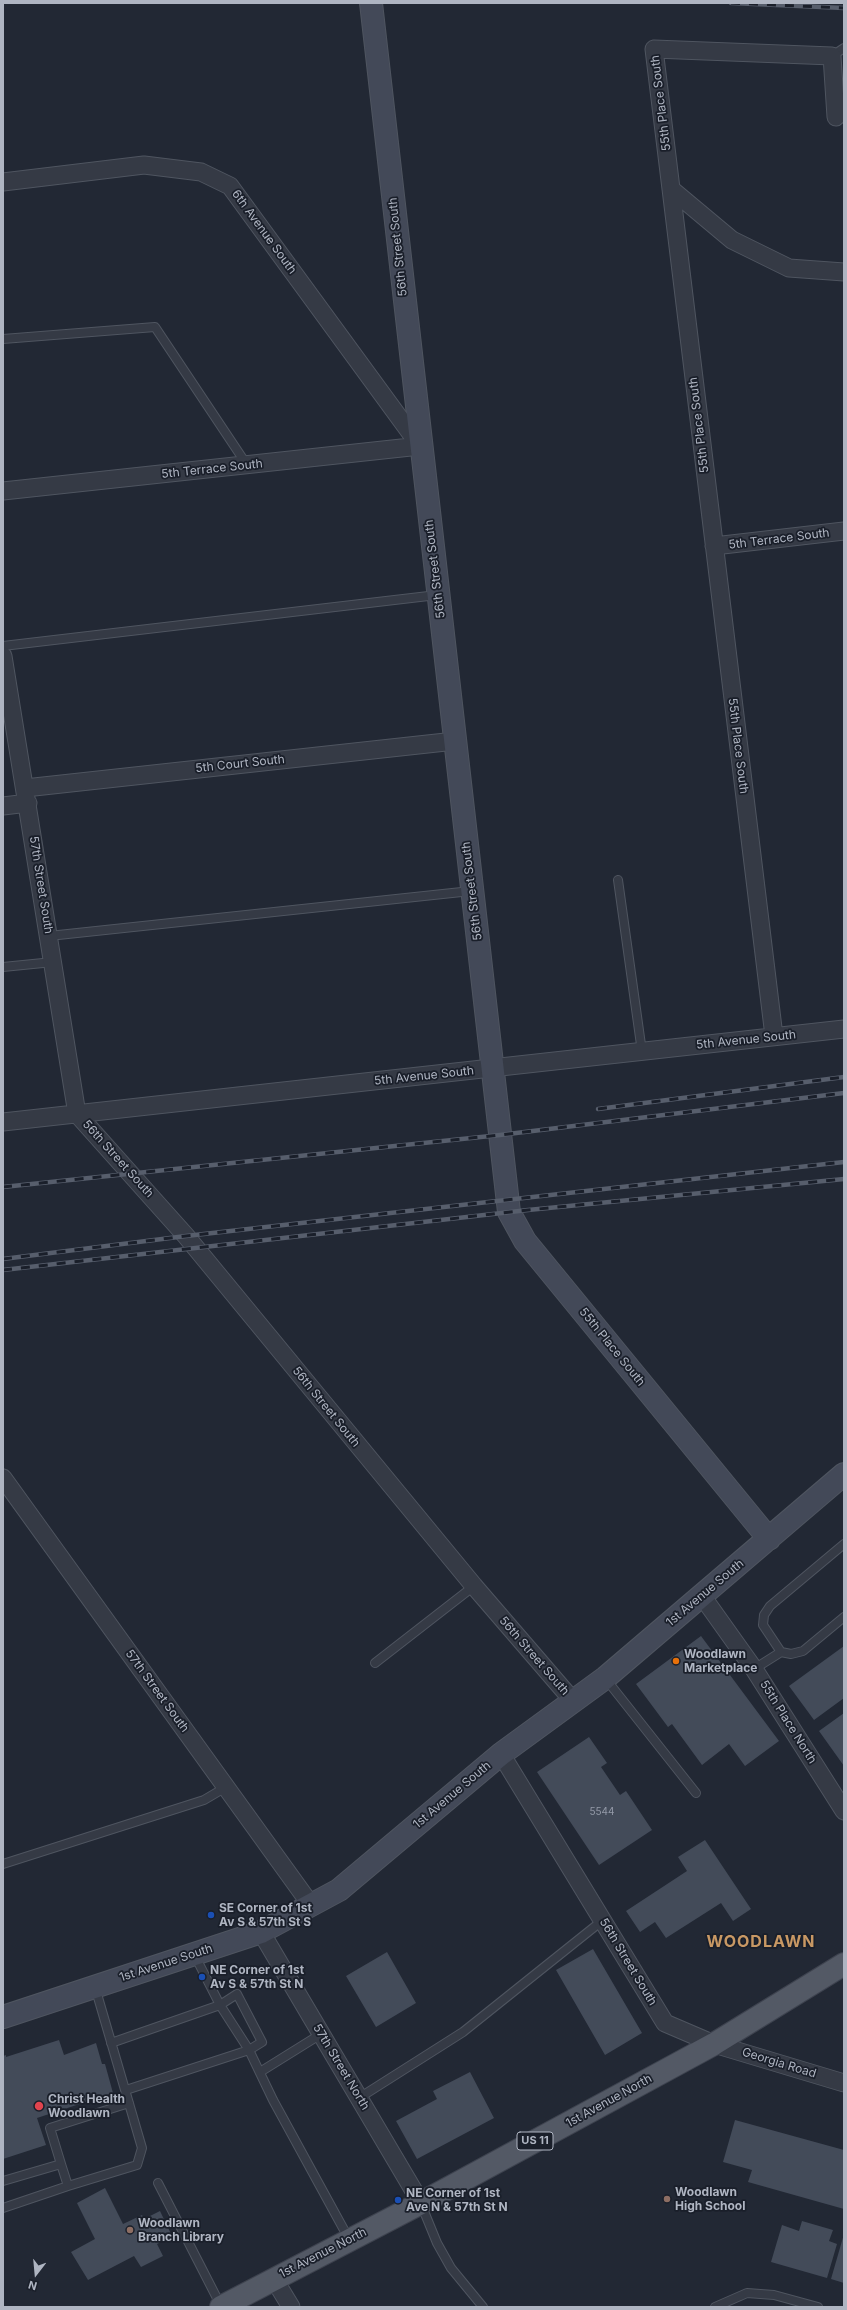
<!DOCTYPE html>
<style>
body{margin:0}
#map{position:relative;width:847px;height:2310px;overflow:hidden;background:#222834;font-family:Inter,sans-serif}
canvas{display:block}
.frame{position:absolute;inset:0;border:4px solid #afb5c2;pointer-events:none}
.north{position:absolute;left:16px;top:2254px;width:40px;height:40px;-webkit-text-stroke:3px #1a1f2a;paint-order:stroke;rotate:196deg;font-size:11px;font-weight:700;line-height:16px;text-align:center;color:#afb5c2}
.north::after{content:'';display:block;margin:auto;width:14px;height:18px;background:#afb5c2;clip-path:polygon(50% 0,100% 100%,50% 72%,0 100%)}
</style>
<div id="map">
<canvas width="847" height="2310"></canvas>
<div class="frame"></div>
<div class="north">N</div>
</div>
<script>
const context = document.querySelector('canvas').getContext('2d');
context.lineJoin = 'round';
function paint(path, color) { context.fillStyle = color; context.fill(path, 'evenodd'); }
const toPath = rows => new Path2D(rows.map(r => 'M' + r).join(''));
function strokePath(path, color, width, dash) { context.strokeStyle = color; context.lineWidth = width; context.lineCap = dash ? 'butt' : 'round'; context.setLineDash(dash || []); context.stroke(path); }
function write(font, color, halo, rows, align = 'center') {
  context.font = font + ' Inter,sans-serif'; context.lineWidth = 3.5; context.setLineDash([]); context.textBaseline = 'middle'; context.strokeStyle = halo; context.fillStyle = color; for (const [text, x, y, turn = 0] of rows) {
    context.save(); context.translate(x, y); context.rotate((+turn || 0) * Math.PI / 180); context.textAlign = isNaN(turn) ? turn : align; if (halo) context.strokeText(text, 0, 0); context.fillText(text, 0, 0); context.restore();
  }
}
const building = toPath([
 [701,1636,779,1741,745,1766,729,1744,702,1765,672,1724,668,1727,636,1684],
 [844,1646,844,1698,814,1720,789,1686],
 [844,1713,844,1766,819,1731],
 [589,1737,607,1763,601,1767,620,1795,626,1791,652,1830,599,1865,537,1772],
 [705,1840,751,1909,733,1921,721,1903,666,1938,655,1922,640,1932,626,1911,687,1871,678,1857],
 [593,1949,642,2033,605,2055,556,1970],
 [387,1952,416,2003,376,2027,346,1976],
 [59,2040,64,2055,96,2043,102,2064,105,2064,113,2093,37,2118,46,2145,3,2159,3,2056,6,2055,6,2057],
 [470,2072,494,2118,417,2159,396,2121,437,2099,433,2091],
 [735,2120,844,2150,844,2209,748,2182,752,2170,723,2162],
 [105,2188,123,2224,142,2215,144,2219,160,2211,172,2236,157,2244,163,2256,141,2267,134,2256,88,2280,71,2252,95,2239,77,2203],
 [802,2221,833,2230,829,2241,837,2244,827,2278,771,2262,782,2225,799,2231],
 [844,2234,844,2283,831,2279]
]);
const lane = toPath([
 [832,56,844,48],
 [3,339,155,327,247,465],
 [3,646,437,595],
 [618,880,642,1052],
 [49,936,471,891],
 [3,967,53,962],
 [781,1652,763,1625,764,1615,770,1606,844,1544],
 [375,1663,474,1586],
 [754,1669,781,1652,791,1654,803,1651,844,1617],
 [605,1678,696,1793],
 [3,1864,204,1800,226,1787],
 [194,1954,220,2005,249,2050,273,2100,349,2239],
 [111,2043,220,2005,237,1994,262,2042,249,2050,126,2090],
 [260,2072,321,2034],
 [359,2098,463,2032,603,1920],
 [61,2164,50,2128,129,2103],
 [3,2181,61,2164,68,2186,137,2165,142,2148,95,1987],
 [158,2183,221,2306],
 [421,2204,437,2243,451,2268,483,2307],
 [3,2208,68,2186],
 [715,2307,747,2293,774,2295,818,2307]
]);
const street = toPath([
 [3,182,144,165,201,172,230,186,420,446],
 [671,189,732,240,789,268,844,272],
 [3,491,420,446],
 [714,546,844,531],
 [3,656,77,1114,186,1236,474,1586,574,1702],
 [25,788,455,741],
 [3,806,28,803],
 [774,1036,654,49,832,56,836,117],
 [3,1122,844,1029],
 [3,1478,311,1905],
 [702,1596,754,1669,844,1811],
 [501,1754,665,2023,714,2044,844,2083],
 [261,1932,421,2203],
 [274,2279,291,2307]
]);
const secondary = toPath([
 [371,3,509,1212,525,1241,769,1539],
 [3,2017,261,1932,339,1890,501,1754,605,1678,844,1474]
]);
const primary = toPath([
 [221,2307,421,2203,714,2044,844,1964]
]);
const rail = toPath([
 [731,3,844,8],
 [598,1109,844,1077],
 [3,1187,500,1135,844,1093],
 [3,1259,186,1236,844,1162],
 [3,1270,528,1210,844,1179]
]);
const markers = [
 [676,1661,4,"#e8710a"],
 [211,1915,4,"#1a4fb4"],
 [202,1977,4,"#1a4fb4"],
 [39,2106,5,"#e0444e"],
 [667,2199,4,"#8d6e63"],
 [398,2200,4,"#1a4fb4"],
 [130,2230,4,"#8d6e63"]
];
const numberNames = [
 ["5544",602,1812]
];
const shields = [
 [535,2141,36]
];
const shieldNames = [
 ["US 11",535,2141]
];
const streetNames = [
 ["55th Place South",661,103,-97],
 ["6th Avenue South",264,232,54],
 ["56th Street South",398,247,-96],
 ["55th Place South",699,425,-97],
 ["5th Terrace South",212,469,-6],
 ["5th Terrace South",779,539,-7],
 ["56th Street South",435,569,-97],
 ["55th Place South",738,746,83],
 ["5th Court South",240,764,-6],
 ["57th Street South",41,885,81],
 ["56th Street South",472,891,-97],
 ["5th Avenue South",746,1040,-6],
 ["5th Avenue South",424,1076,-6],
 ["56th Street South",118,1159,48],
 ["55th Place South",612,1347,51],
 ["56th Street South",326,1407,51],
 ["1st Avenue South",705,1593,-40],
 ["56th Street South",534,1656,49],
 ["57th Street South",157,1691,54],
 ["55th Place North",788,1722,58],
 ["1st Avenue South",452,1795,-40],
 ["56th Street South",628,1962,59],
 ["1st Avenue South",166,1963,-18],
 ["Georgia Road",779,2063,17],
 ["57th Street North",341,2067,59],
 ["1st Avenue North",609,2101,-29],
 ["1st Avenue North",323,2253,-27]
];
const poiNames = [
 ["Woodlawn",684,1654],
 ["Marketplace",684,1668],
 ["SE Corner of 1st",219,1908],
 ["Av S & 57th St S",219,1922],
 ["NE Corner of 1st",210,1970],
 ["Av S & 57th St N",210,1984],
 ["Christ Health",48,2099],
 ["Woodlawn",48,2113],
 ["Woodlawn",675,2192],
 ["High School",675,2206],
 ["NE Corner of 1st",406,2193],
 ["Ave N & 57th St N",406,2207],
 ["Woodlawn",138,2223],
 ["Branch Library",138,2237]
];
const districtNames = [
 ["WOODLAWN",761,1942]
];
paint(building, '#434b59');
strokePath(lane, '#4f5560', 10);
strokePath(street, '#4f5560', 19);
strokePath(secondary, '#4f5560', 24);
strokePath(primary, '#3e434f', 24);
strokePath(lane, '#353a45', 8);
strokePath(street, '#353a45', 17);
strokePath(secondary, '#434958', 22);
strokePath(primary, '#535965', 22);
strokePath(rail, '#575e6c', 4.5);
strokePath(rail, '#1a1f2a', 3, [9]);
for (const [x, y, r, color] of markers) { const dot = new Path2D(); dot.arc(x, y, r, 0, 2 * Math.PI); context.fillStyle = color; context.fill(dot); strokePath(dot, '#1a1f2a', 1.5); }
write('10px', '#949aa8', null, numberNames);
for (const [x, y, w] of shields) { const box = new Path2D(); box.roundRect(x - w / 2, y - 9, w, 18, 3); context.fillStyle = '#1a1f2a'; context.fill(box); strokePath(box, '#afb5c2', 1); }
write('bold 11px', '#afb5c2', null, shieldNames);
write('12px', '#afb5c2', '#1a1f2a', streetNames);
write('bold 12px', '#afb5c2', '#1a1f2a', poiNames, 'left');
context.letterSpacing = '1px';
write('bold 16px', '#c89864', '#1a1f2a', districtNames);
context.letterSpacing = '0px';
</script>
